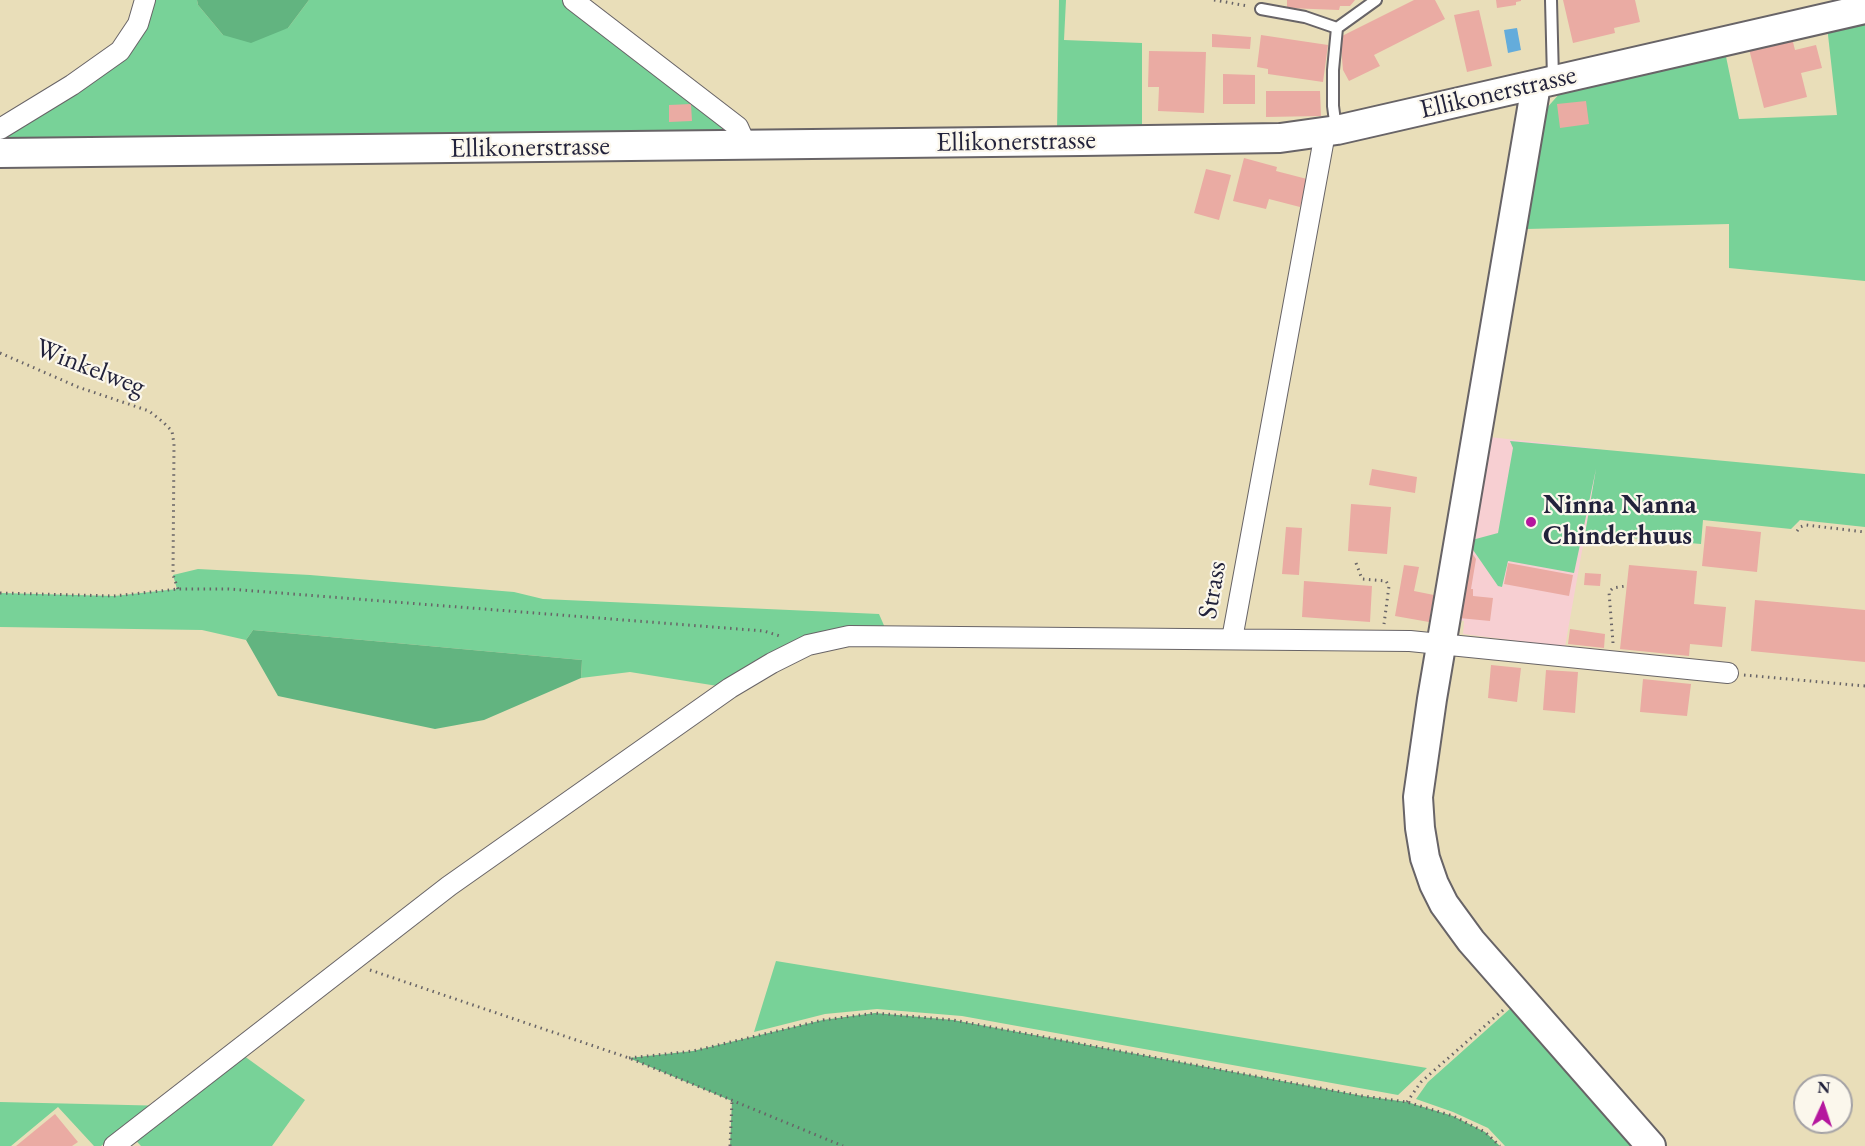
<!DOCTYPE html>
<style>
body{margin:0}
#map{position:relative;width:1865px;height:1146px;overflow:hidden;background:#e9deb9;font-family:"EB Garamond",serif}
canvas{display:block}
.north{position:absolute;left:1793px;top:1074px;width:60px;height:60px;box-sizing:border-box;background:#fbf7ec;border:2px solid #a4a2a5;border-radius:50%;rotate:3deg;font-size:16px;font-weight:700;line-height:24px;text-align:center;color:#22223b}
.north::after{content:'';display:block;margin:auto;width:21px;height:27px;background:#b5179e;clip-path:polygon(50% 0,100% 100%,50% 72%,0 100%)}
</style>
<div id="map">
<canvas width="1865" height="1146"></canvas>
<div class="north">N</div>
</div>
<script>
const context = document.querySelector('canvas').getContext('2d');
context.lineJoin = 'round';
function paint(path, color) { context.fillStyle = color; context.fill(path, 'evenodd'); }
const toPath = rows => new Path2D(rows.map(r => 'M' + r).join(''));
function strokePath(path, color, width, dash) { context.strokeStyle = color; context.lineWidth = width; context.lineCap = dash ? 'butt' : 'round'; context.setLineDash(dash || []); context.stroke(path); }
function write(font, color, halo, rows, align = 'center') {
  context.font = font + ' "EB Garamond",serif'; context.lineWidth = 4.5; context.setLineDash([]); context.textBaseline = 'middle'; context.strokeStyle = halo; context.fillStyle = color; for (const [text, x, y, turn = 0] of rows) {
    context.save(); context.translate(x, y); context.rotate((+turn || 0) * Math.PI / 180); context.textAlign = isNaN(turn) ? turn : align; if (halo) context.strokeText(text, 0, 0); context.fillText(text, 0, 0); context.restore();
  }
}
const built = toPath([
 [1489,437,1600,449,1565,647,1463,634,1464,621,1458,620]
]);
const green = toPath([
 [145,0,197,0,198,5,223,35,288,28,309,0,573,0,746,145,0,153,0,129,120,51],
 [1059,0,1066,0,1064,40,1142,43,1142,130,1057,131],
 [1865,16,1865,281,1729,268,1729,224,1526,229,1545,110,1568,84,1724,47,1739,119,1837,115,1827,26],
 [1510,441,1865,474,1865,527,1800,520,1791,529,1703,520,1701,544,1585,534,1596,469,1574,573,1508,561,1502,587,1498,586,1471,547,1472,540,1498,533,1513,448],
 [198,569,310,575,514,592,543,599,879,614,889,637,849,636,730,688,630,672,581,678,582,660,253,630,246,640,202,630,0,627,0,593,114,596,177,589,173,575],
 [776,961,1427,1068,1398,1095,962,1016,877,1009,825,1014,754,1032],
 [1512,1007,1633,1146,1505,1146,1488,1128,1453,1112,1416,1099,1428,1082],
 [240,1053,305,1100,272,1146,141,1146,125,1129,101,1146,94,1146,58,1107,11,1146,0,1146,0,1102,170,1106]
]);
const forest = toPath([
 [197,0,309,0,288,28,251,43,223,35,198,5],
 [253,630,582,660,581,678,484,720,435,729,278,696,246,640],
 [875,1013,953,1020,1363,1096,1407,1102,1453,1116,1485,1132,1500,1146,730,1146,732,1101,629,1058,693,1051,823,1020]
]);
const water = toPath([
 [1517,28,1521,50,1508,53,1504,30]
]);
const building = toPath([
 [1287,0,1355,0,1350,6,1340,6,1339,10,1287,8],
 [1414,0,1435,0,1445,19,1374,55,1380,66,1349,81,1343,70,1340,37],
 [1496,0,1521,0,1521,1,1516,2,1516,5,1497,8],
 [1563,0,1635,0,1640,22,1614,28,1615,33,1573,43],
 [1479,10,1492,66,1467,72,1454,15],
 [1212,34,1251,37,1250,49,1212,47],
 [1261,35,1328,45,1323,82,1268,74,1268,69,1257,67],
 [1792,38,1795,50,1816,45,1822,68,1801,73,1807,97,1764,108,1749,49],
 [1149,51,1206,52,1204,113,1158,111,1159,87,1148,87],
 [1223,74,1255,75,1255,104,1223,104],
 [1266,91,1320,91,1321,116,1266,117],
 [1586,101,1589,124,1560,128,1557,104],
 [691,104,692,121,669,122,669,105],
 [1244,158,1277,167,1276,171,1307,179,1300,207,1269,199,1266,209,1233,201],
 [1206,169,1231,175,1219,220,1194,213],
 [1372,469,1417,477,1415,493,1369,485],
 [1351,504,1391,507,1387,554,1348,551],
 [1706,526,1761,532,1757,572,1702,566],
 [1286,527,1302,528,1299,575,1282,574],
 [1472,553,1476,559,1471,589,1473,589,1473,596,1493,598,1490,621,1459,618],
 [1508,563,1573,575,1569,596,1504,584],
 [1404,565,1419,567,1414,591,1434,595,1429,622,1395,616],
 [1629,565,1697,571,1694,604,1726,607,1722,647,1690,644,1689,656,1620,649],
 [1585,573,1601,574,1600,586,1584,585],
 [1304,581,1372,586,1370,622,1302,617],
 [1755,600,1865,610,1865,662,1751,651],
 [1570,629,1605,634,1604,648,1568,644],
 [1491,665,1521,668,1517,702,1488,698],
 [1546,670,1578,672,1575,713,1543,710],
 [1643,679,1691,684,1687,716,1640,712],
 [55,1114,78,1142,72,1146,16,1146]
]);
const path = toPath([
 [1214,0,1248,6],
 [0,353,78,387,149,411,163,422,172,431,174,444,173,575,178,589],
 [1797,531,1800,527,1806,525,1865,532],
 [1356,563,1362,579,1386,581,1389,586,1384,624],
 [0,593,114,596,178,589,229,589,764,631,783,637],
 [1613,643,1609,592,1613,588,1626,586],
 [1744,675,1865,686],
 [370,970,629,1058,843,1146],
 [629,1058,693,1051,823,1020,875,1013,953,1020,1363,1096,1407,1102,1453,1116,1485,1132,1500,1146],
 [1407,1102,1421,1082,1503,1010],
 [730,1146,732,1101]
]);
const lane = toPath([
 [1551,0,1553,78],
 [1261,9,1305,17,1337,28],
 [1336,129,1333,106,1333,70,1337,28,1376,0]
]);
const street = toPath([
 [573,0,738,127,746,145],
 [0,129,72,85,120,51,138,24,145,0],
 [1232,639,1325,133],
 [114,1146,449,886,730,688,772,663,808,645,849,636,1410,641,1728,673]
]);
const secondary = toPath([
 [1536,85,1432,699,1418,797,1420,828,1425,858,1434,884,1444,904,1471,941,1651,1146],
 [0,153,1082,141,1280,138,1337,130,1865,9]
]);
const markers = [
 [1531,522,6,"#b5179e"]
];
const streetNames = [
 ["Ellikonerstrasse",1498,93,-13],
 ["Ellikonerstrasse",1016,142,-1],
 ["Ellikonerstrasse",530,148,-1],
 ["Winkelweg",90,368,21],
 ["Strass",1213,590,-80]
];
const poiNames = [
 ["Ninna Nanna",1543,506],
 ["Chinderhuus",1543,537]
];
paint(built, '#f7cfd2');
paint(green, '#78d298');
paint(forest, '#62b480');
paint(water, '#64acdb');
paint(building, '#eaaba3');
strokePath(lane, '#686467', 14);
strokePath(street, '#686467', 22);
strokePath(secondary, '#686467', 32);
strokePath(path, '#686467', 3, [1.5, 4.5]);
strokePath(lane, '#fff', 10);
strokePath(street, '#fff', 20);
strokePath(secondary, '#fff', 28);
for (const [x, y, r, color] of markers) { const dot = new Path2D(); dot.arc(x, y, r, 0, 2 * Math.PI); context.fillStyle = color; context.fill(dot); strokePath(dot, '#fbf7ec', 2); }
write('27px', '#22223b', '#fbf7ec', streetNames);
write('bold 27px', '#22223b', '#fbf7ec', poiNames, 'left');
</script>
